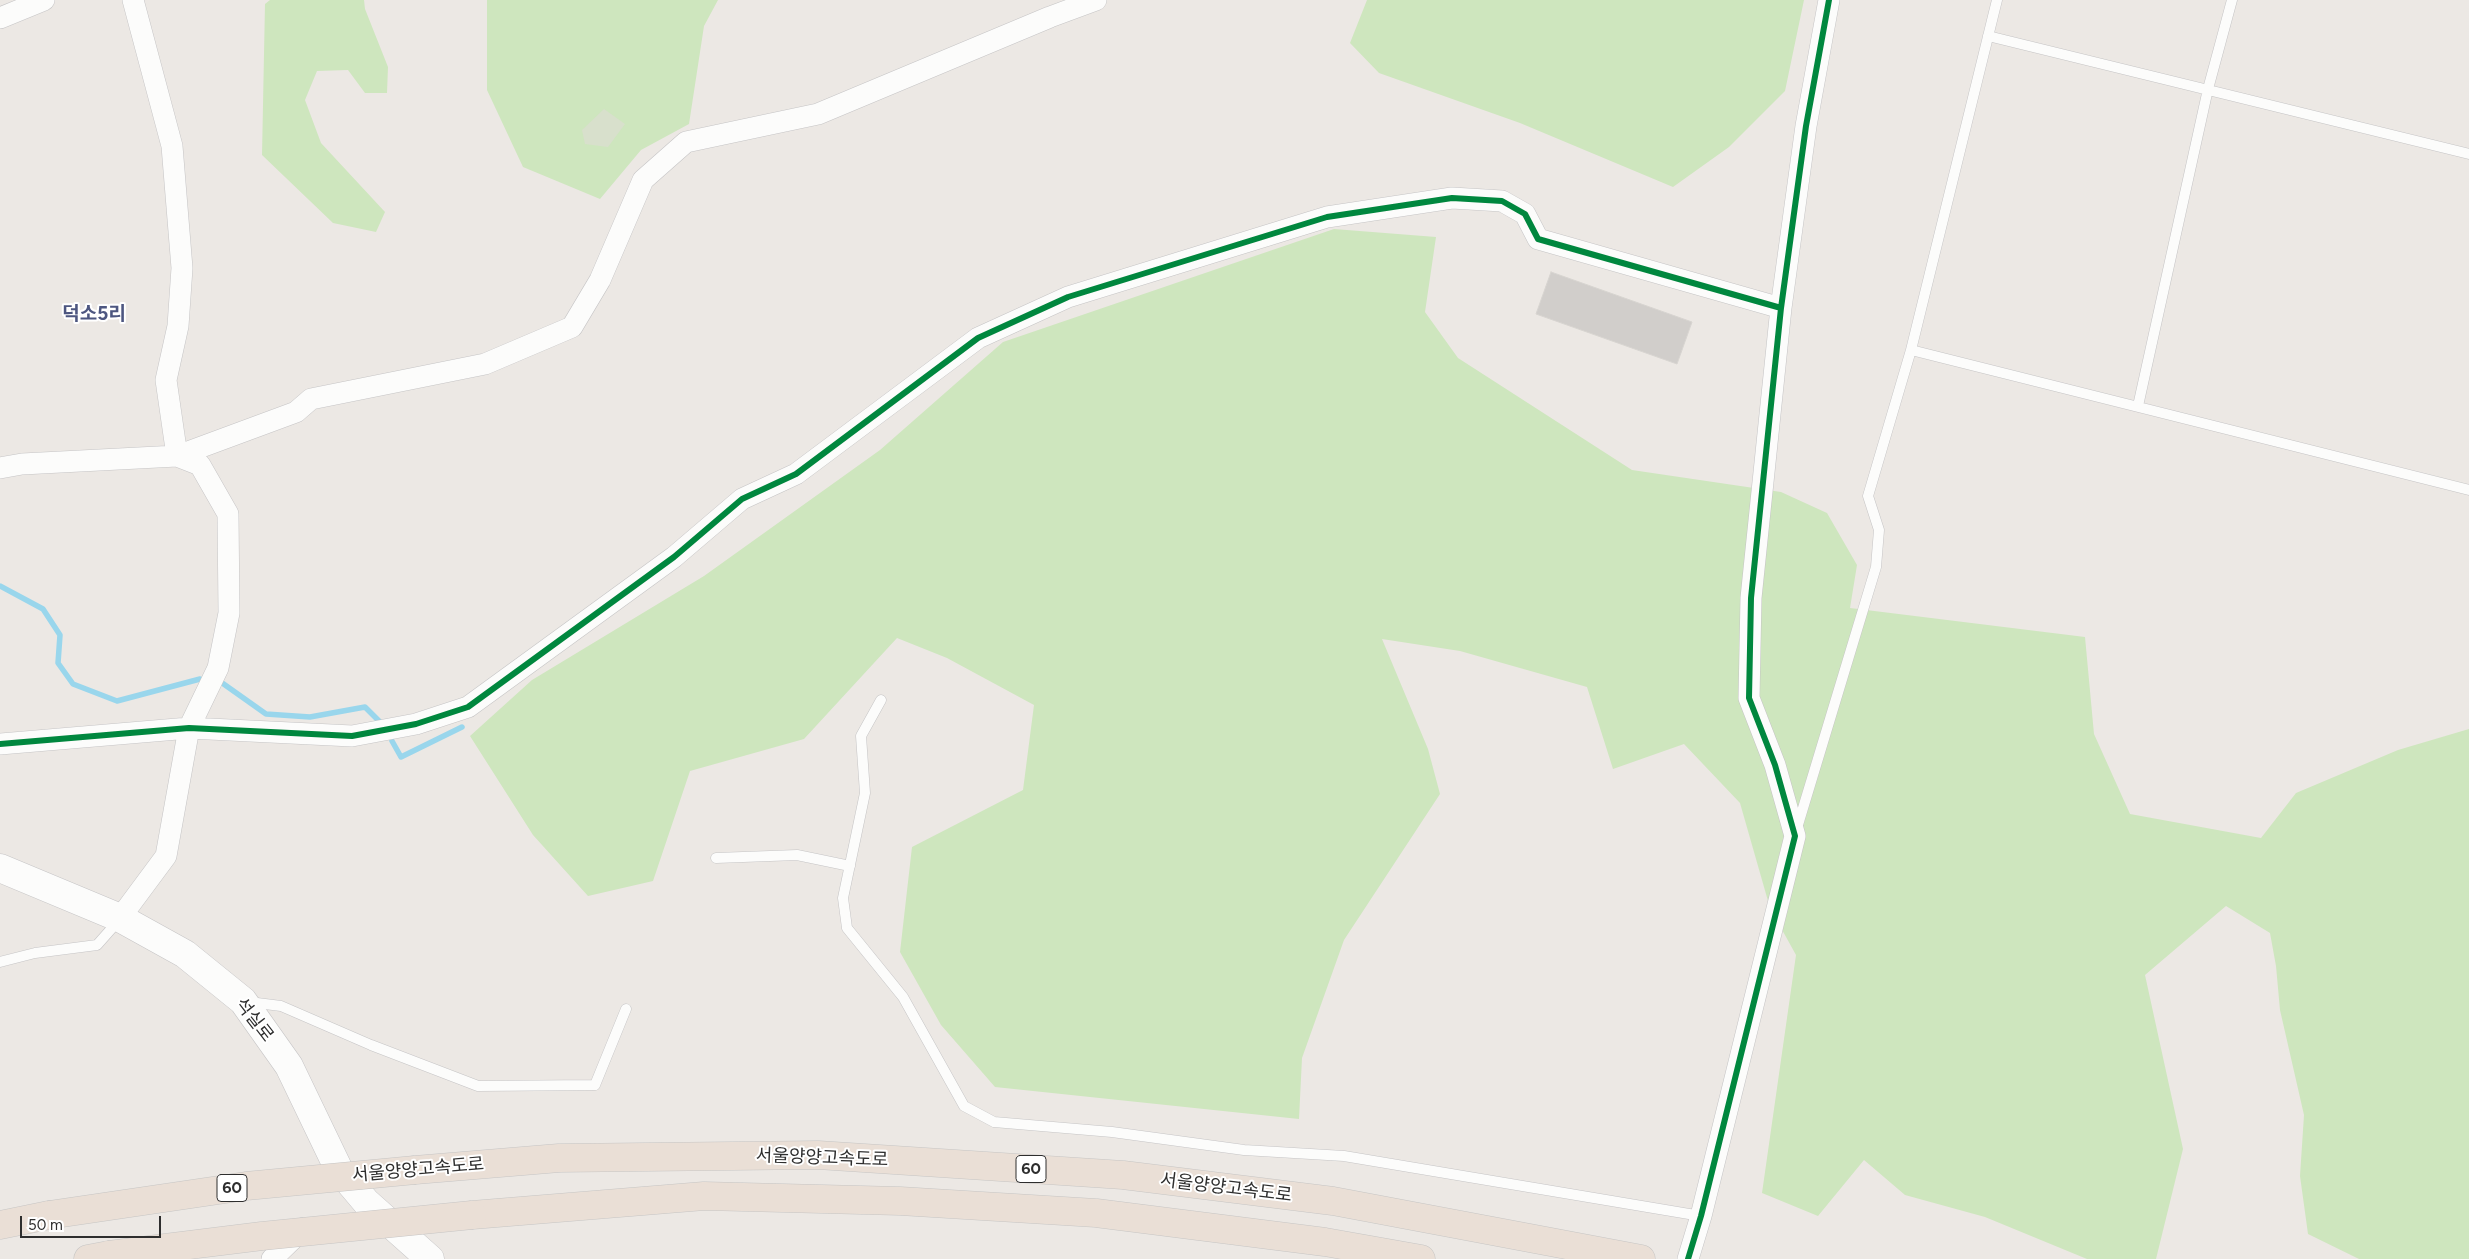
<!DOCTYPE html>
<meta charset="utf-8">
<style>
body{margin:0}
#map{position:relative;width:2469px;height:1259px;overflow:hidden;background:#ece8e4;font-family:Figtree,sans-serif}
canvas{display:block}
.scale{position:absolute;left:20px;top:1216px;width:141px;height:22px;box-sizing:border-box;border:2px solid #2e2e2e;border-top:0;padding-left:6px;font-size:15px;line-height:18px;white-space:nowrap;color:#2e2e2e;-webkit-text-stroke:4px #fff;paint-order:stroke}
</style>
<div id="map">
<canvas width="2469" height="1259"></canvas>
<div class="scale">50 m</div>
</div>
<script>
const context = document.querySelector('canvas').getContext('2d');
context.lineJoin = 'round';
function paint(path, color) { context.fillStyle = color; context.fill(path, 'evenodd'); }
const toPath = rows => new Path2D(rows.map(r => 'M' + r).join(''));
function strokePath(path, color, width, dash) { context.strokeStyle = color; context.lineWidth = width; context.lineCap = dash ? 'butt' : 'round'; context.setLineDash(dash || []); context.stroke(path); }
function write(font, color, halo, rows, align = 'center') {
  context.font = font + ' Figtree,"Noto Sans KR",sans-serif'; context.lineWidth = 4; context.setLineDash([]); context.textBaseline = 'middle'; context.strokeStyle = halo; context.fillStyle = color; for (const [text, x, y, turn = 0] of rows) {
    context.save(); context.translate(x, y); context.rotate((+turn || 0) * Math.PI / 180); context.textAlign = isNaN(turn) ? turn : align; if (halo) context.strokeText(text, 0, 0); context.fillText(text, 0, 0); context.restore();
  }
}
const green = toPath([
 [270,0,364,0,365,9,388,67,387,93,365,93,348,70,317,71,305,100,321,143,385,212,376,232,333,223,262,155,265,4],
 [487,0,718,0,704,26,689,124,641,150,600,199,523,167,487,90],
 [1367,0,1804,0,1785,91,1729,147,1673,187,1520,123,1379,73,1350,43],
 [1334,229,1436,237,1425,312,1458,358,1632,470,1781,492,1827,513,1857,565,1850,608,2085,637,2094,734,2130,814,2261,838,2296,793,2398,750,2469,729,2469,1259,2359,1259,2308,1234,2300,1176,2304,1115,2280,1010,2276,966,2270,933,2226,906,2145,975,2183,1149,2156,1259,2087,1259,1985,1217,1905,1195,1864,1160,1818,1216,1762,1193,1796,955,1770,908,1740,803,1684,744,1613,769,1587,687,1460,651,1382,639,1428,749,1440,794,1344,940,1302,1058,1299,1119,995,1087,941,1025,900,952,912,847,1023,790,1034,705,947,658,897,638,804,739,690,771,653,881,588,896,533,835,470,736,532,680,704,576,880,450,1003,342]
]);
const cemetery = toPath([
 [604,109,625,124,608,147,585,144,582,130]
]);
const stream = toPath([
 [0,586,43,609,60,635,58,663,73,684,117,701,200,679],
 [218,680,266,714,310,717,365,707,382,724],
 [392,741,401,757,462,727]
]);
const building = toPath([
 [1551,272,1692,322,1677,364,1536,314,1551,272]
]);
const lane = toPath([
 [1988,36,2469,154],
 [1911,350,2469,490],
 [2138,406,2208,89,2232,0],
 [881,700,861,736,865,793,843,898,847,928,903,997,964,1106,994,1122,1112,1132,1244,1150,1344,1156,1701,1216],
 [1797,828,1876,567,1879,530,1868,496,1911,350,1997,0],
 [716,858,797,855,850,866],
 [0,962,35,953,97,945,120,919],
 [249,1002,281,1006,371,1045,478,1086,595,1085,626,1009]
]);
const street = toPath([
 [0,18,44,0],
 [0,468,22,464,177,456,296,412,311,399,485,364,572,327,600,280,643,180,686,142,818,114,1050,17,1096,0],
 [0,744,189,728,352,736,416,724,468,707,674,557,742,499,796,474,978,338,1068,297,1327,217,1452,198,1502,201,1525,214,1538,239,1781,308],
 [120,918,166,856,189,728,218,668,229,613,228,514,200,465,177,456,166,380,178,326,182,268,172,146,133,0],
 [272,1259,304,1228],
 [1688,1259,1701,1216,1795,836,1775,765,1749,698,1751,598,1781,308,1806,126,1829,0]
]);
const secondary = toPath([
 [0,868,120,918,185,954,243,1001,289,1066,339,1170,366,1202,430,1259]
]);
const highway = toPath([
 [415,1170,559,1158,818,1155,1123,1175,1333,1201,1641,1259],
 [472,1215,704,1196,900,1201,1096,1213,1325,1242,1421,1259],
 [0,1225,49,1215],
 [88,1259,109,1255]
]);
const highwayBridge = toPath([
 [49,1215,246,1186,415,1170],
 [109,1255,262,1236,472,1215]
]);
const cycleway = toPath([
 [0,744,189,728,352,736,416,724,468,707,674,557,742,499,796,474,978,338,1068,297,1327,217,1452,198,1502,201,1525,214,1538,239,1781,308],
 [1688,1259,1701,1216,1795,836,1775,765,1749,698,1751,598,1781,308,1806,126,1829,0]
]);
const shields = [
 [1031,1169,30],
 [232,1188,30]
];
const shieldNames = [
 ["60",1031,1169],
 ["60",232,1188]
];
const streetNames = [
 ["석실로",254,1020,52],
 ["서울양양고속도로",822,1158,2],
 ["서울양양고속도로",418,1170,-5],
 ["서울양양고속도로",1226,1188,7]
];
const neighbourhoodNames = [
 ["덕소5리",94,314]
];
paint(green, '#cee6be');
paint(cemetery, '#d8e0cc');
strokePath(stream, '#99d6ec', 5.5);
paint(building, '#d1cecb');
strokePath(building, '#d7d4d0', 1);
strokePath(lane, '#c5c4c5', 11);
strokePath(street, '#c5c4c5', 22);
strokePath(secondary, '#c5c4c5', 29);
strokePath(highway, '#c6c5c4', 29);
strokePath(lane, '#fcfcfb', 10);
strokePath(street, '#fcfcfb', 21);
strokePath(secondary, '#fcfcfb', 28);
strokePath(highway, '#eadfd6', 28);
strokePath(highwayBridge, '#c6c5c4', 29, []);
strokePath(highwayBridge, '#eadfd6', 28);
strokePath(cycleway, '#00873e', 6);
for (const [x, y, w] of shields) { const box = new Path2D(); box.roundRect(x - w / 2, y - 13.5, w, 27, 4); context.fillStyle = '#fff'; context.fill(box); strokePath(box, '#2e2e2e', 1); }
write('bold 16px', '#2e2e2e', null, shieldNames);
write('18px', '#2e2e2e', '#fff', streetNames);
write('bold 19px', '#4d5680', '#fff', neighbourhoodNames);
</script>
